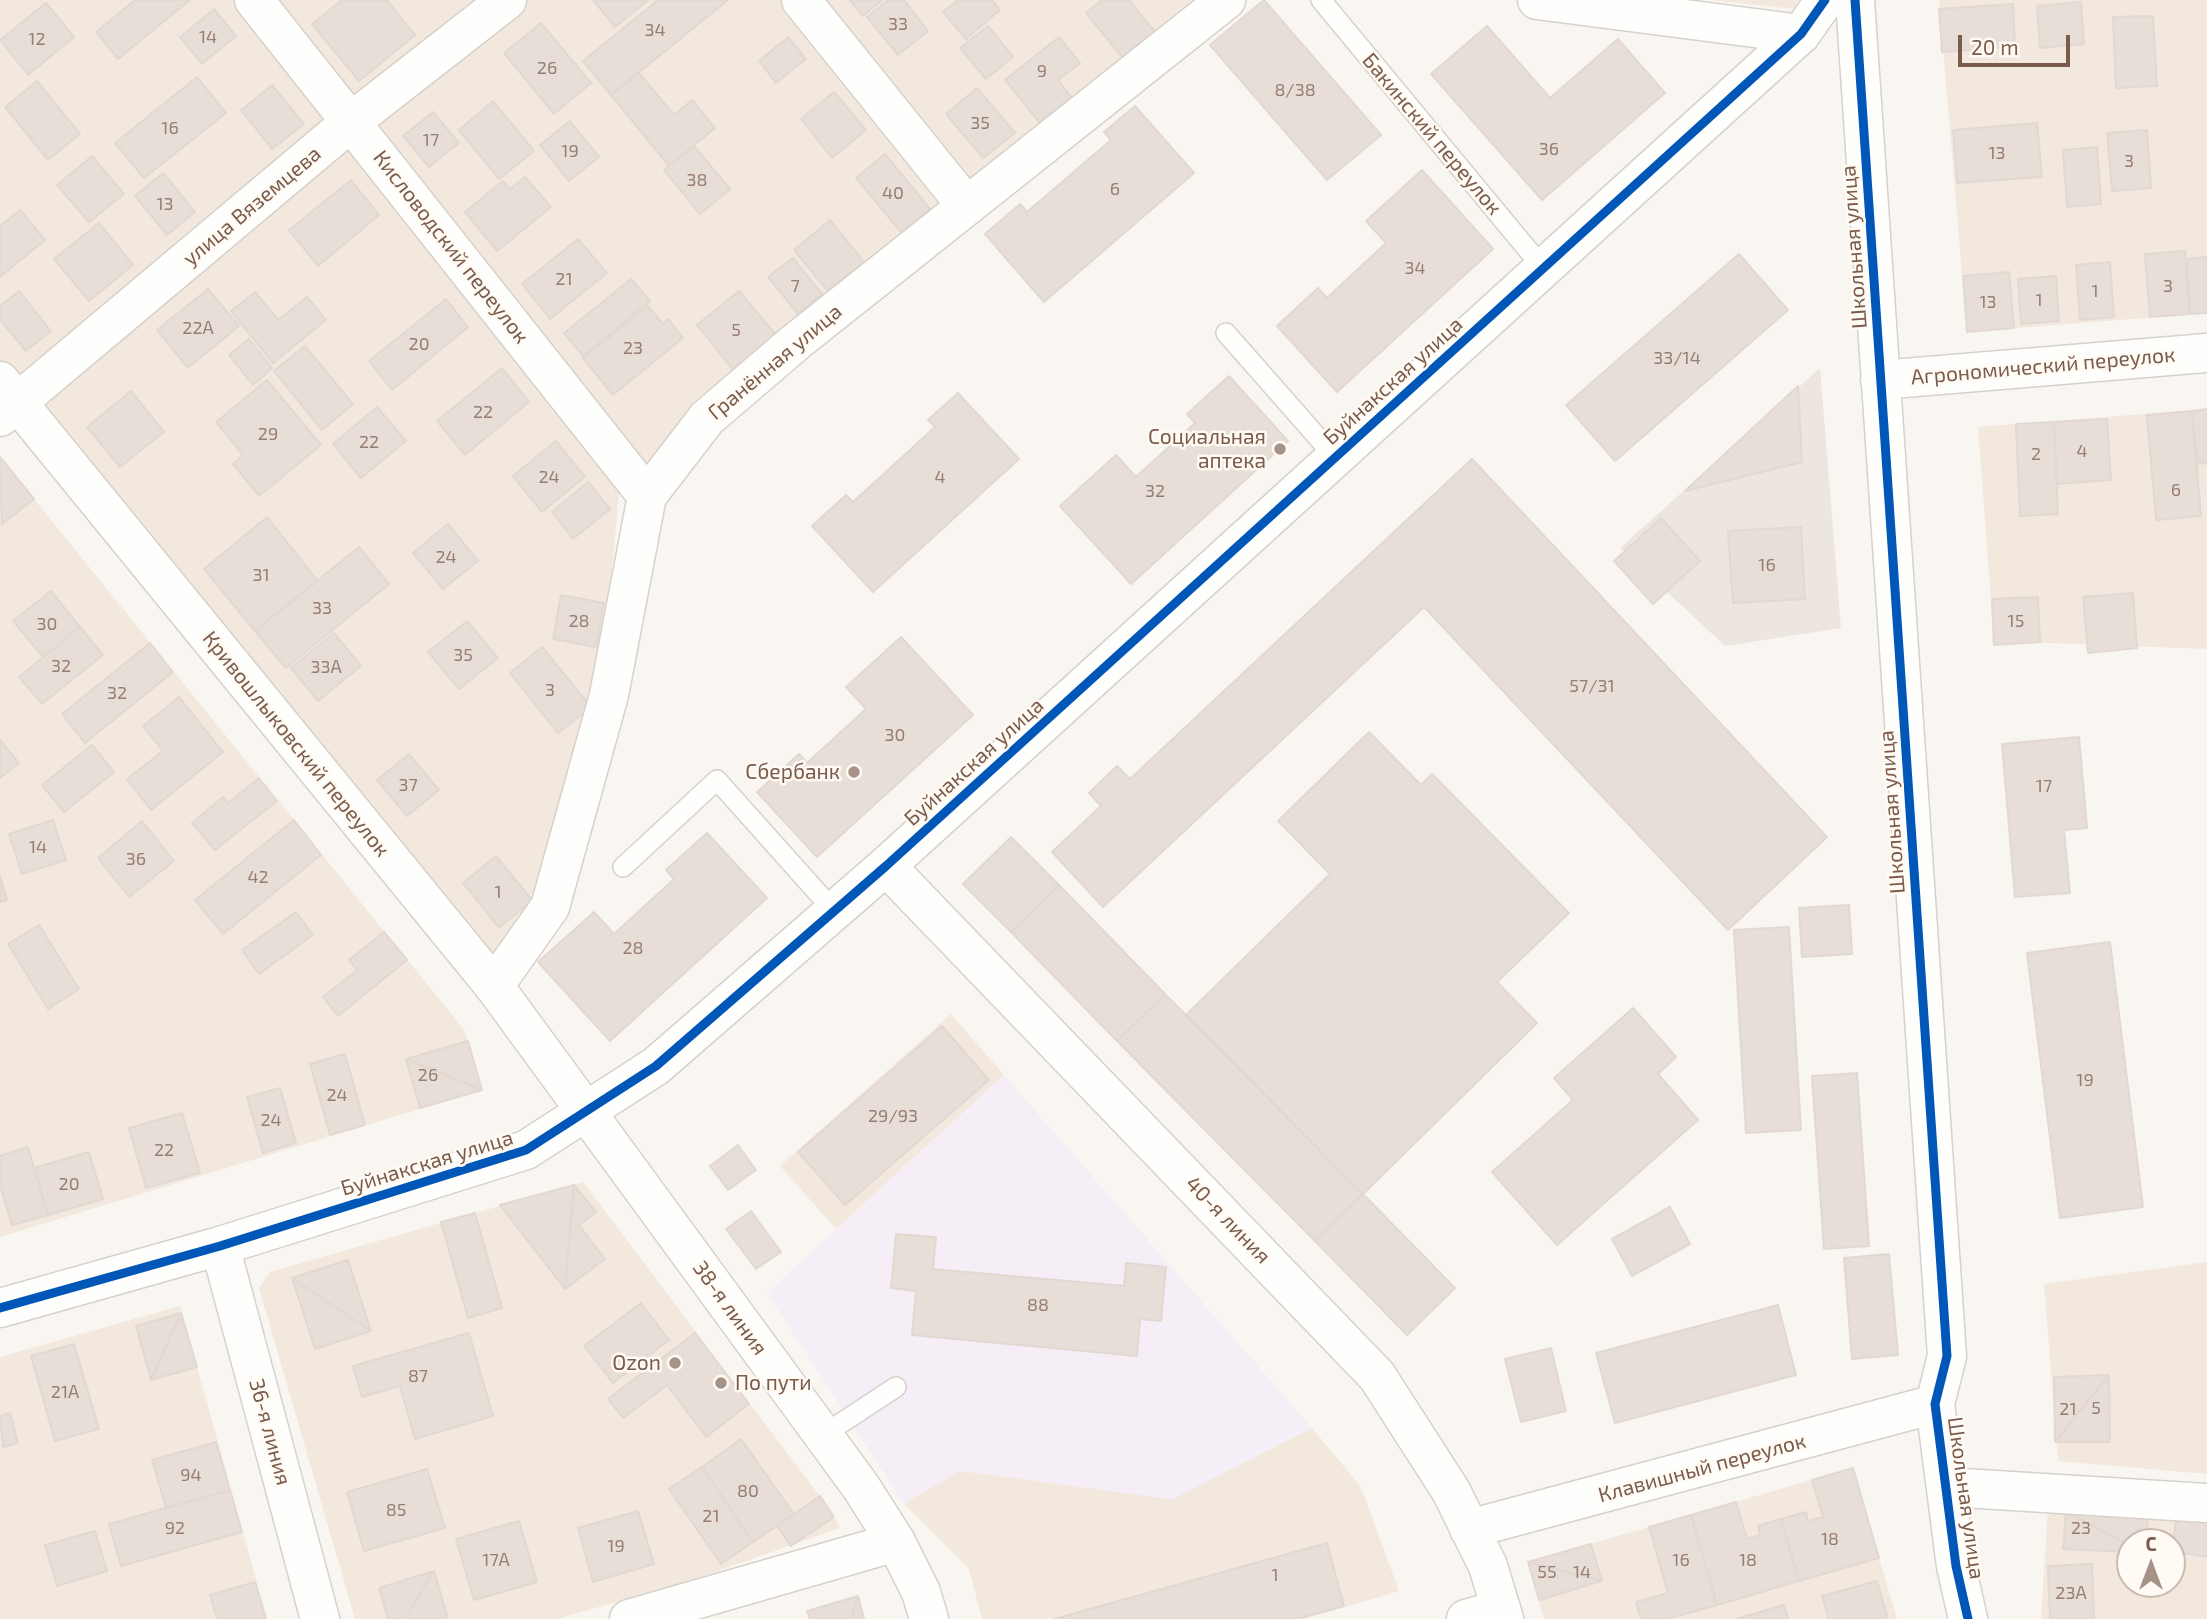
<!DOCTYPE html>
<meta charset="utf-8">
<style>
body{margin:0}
#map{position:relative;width:2207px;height:1619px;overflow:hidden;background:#f9f5f0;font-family:"Exo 2",sans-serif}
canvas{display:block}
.north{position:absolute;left:2116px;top:1528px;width:70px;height:70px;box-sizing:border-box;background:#fffaf3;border:2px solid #cabbb1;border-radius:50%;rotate:0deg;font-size:19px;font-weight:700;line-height:28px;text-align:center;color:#7a5c4d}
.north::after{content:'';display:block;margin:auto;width:24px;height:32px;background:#a69286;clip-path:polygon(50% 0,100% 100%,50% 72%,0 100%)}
.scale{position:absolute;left:1958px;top:35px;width:112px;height:32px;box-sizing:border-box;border:4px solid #7a5c4d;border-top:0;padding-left:9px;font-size:21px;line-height:24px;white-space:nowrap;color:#7a5c4d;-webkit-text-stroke:5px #fffaf3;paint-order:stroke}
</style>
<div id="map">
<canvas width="2207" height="1619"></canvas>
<div class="north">С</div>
<div class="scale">20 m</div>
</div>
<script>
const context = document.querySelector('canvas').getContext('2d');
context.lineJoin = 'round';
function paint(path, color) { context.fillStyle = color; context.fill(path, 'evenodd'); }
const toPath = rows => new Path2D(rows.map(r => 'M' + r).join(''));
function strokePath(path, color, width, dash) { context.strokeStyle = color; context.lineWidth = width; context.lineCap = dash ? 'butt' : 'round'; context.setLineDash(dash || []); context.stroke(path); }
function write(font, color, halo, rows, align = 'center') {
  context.font = font + ' "Exo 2",sans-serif'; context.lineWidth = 5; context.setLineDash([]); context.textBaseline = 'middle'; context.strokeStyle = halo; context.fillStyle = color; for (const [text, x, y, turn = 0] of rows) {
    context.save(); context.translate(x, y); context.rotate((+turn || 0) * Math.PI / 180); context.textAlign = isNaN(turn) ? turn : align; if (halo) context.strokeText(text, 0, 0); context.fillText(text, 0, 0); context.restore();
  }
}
const residential = toPath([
 [0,0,1220,0,619,493,600,701,543,897,487,991,0,399],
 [1711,0,1799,0,1794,9],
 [1939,0,2207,0,2207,313,1967,332],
 [2207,409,2207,649,1994,641,1978,427],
 [0,457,465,1031,482,1090,0,1237],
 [951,1014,1004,1075,836,1229,780,1166],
 [583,1182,831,1511,840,1528,686,1582,557,1619,355,1619,259,1288,270,1272],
 [2207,1262,2207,1474,2058,1461,2044,1284],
 [180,1306,267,1619,0,1619,0,1357],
 [1312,1428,1361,1487,1399,1591,1304,1619,982,1619,969,1569,904,1504,960,1470,1171,1499],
 [1853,1468,1897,1619,1544,1619,1528,1562],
 [2048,1507,2207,1513,2207,1619,2041,1619],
 [2130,1542,2172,1542,2172,1584,2130,1584]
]);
const industrial = toPath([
 [1820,368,1841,628,1725,646,1620,548]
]);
const education = toPath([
 [1004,1075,1312,1428,1171,1499,960,1471,904,1504,767,1293]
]);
const building = toPath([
 [135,0,190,0,118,59,96,32,135,0],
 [342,0,387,0,415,35,359,81,312,24,342,0],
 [593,0,648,0,615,27,593,0],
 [658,0,728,0,611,95,583,61,658,0],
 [850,0,882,0,863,16,850,0],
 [888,0,904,0,928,31,898,55,867,17,888,0],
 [958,0,992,0,1000,10,966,39,943,12,958,0],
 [1102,0,1129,0,1155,32,1123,58,1086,13,1102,0],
 [1264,0,1381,135,1327,180,1210,45,1264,0],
 [2081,2,2084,44,2040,48,2037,6,2081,2],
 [46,3,74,37,28,75,0,40,46,3],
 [2013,4,2015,47,1942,52,1939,9,2013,4],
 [214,9,236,36,202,64,180,37,214,9],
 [2153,16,2157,86,2116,88,2113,17,2153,16],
 [541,23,591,83,554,114,504,53,541,23],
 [988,26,1013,57,986,79,960,48,988,26],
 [1487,26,1550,98,1618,39,1665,93,1542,200,1431,74,1487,26],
 [788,37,806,59,776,83,759,61,788,37],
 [1059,37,1080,63,1058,80,1071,97,1040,123,1005,80,1059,37],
 [639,73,674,115,692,100,715,128,669,166,611,95,639,73],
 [197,77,226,113,144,178,115,143,197,77],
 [37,81,80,134,48,160,5,107,37,81],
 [272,85,304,124,272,149,241,110,272,85],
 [977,88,1015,133,983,158,946,114,977,88],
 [834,92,866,130,832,158,801,119,834,92],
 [493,101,534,151,499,179,459,130,493,101],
 [1135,106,1194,173,1044,302,985,234,1020,204,1027,212,1111,140,1104,132,1135,106],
 [433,112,459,143,429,167,403,136,433,112],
 [570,121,599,157,569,181,540,145,570,121],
 [2037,123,2042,177,1957,183,1953,130,2037,123],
 [2147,130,2151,188,2112,191,2107,133,2147,130],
 [694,146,730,189,700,214,664,170,694,146],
 [2097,147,2101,204,2067,207,2063,150,2097,147],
 [885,154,930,209,901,232,856,178,885,154],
 [92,156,124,194,89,222,57,185,92,156],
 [1422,170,1493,249,1337,392,1277,326,1318,288,1327,298,1386,243,1366,221,1422,170],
 [163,173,195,212,167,235,135,196,163,173],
 [525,177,551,207,497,251,465,212,503,181,510,189,525,177],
 [351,180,379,215,318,266,289,230,351,180],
 [20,210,45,240,0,277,0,226,20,210],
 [830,220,864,262,828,291,794,250,830,220],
 [99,223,133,265,89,301,54,259,99,223],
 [578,239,607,273,550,319,522,284,578,239],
 [2185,251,2190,314,2150,317,2145,254,2185,251],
 [1739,254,1788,310,1615,461,1566,405,1739,254],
 [2207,257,2207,313,2190,314,2186,259,2207,257],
 [793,258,822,294,798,314,768,277,793,258],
 [2110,262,2114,317,2080,320,2076,265,2110,262],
 [2009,272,2014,328,1967,332,1963,276,2009,272],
 [2056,276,2059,321,2021,324,2018,279,2056,276],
 [631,279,650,301,583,356,564,333,631,279],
 [208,289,239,326,188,368,157,330,208,289],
 [19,291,51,331,26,351,0,320,0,306,19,291],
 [739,291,776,335,733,370,697,325,739,291],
 [255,292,278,320,307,297,326,320,273,363,231,311,255,292],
 [446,299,468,327,392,390,369,361,446,299],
 [648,306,663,324,668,319,683,338,613,395,583,358,648,306],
 [249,339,272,368,253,385,229,355,249,339],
 [305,346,353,404,322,430,274,371,305,346],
 [502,368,529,402,465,455,437,421,502,368],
 [1229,376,1288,441,1131,584,1060,506,1116,455,1136,477,1195,423,1187,414,1229,376],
 [267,380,321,445,259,496,233,464,243,455,216,422,267,380],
 [1798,386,1802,462,1685,491,1798,386],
 [131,391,164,432,120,467,87,427,131,391],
 [958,393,1019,459,873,592,812,526,846,495,853,502,935,427,928,420,958,393],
 [377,407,406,441,361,478,333,444,377,407],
 [2207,409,2207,463,2197,464,2192,411,2207,409],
 [2192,411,2201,516,2156,520,2147,415,2192,411],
 [2107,419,2111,480,2057,484,2054,422,2107,419],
 [2054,422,2058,514,2020,516,2016,424,2054,422],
 [556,441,585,477,542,512,513,476,556,441],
 [0,457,34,499,2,524,0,473,0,457],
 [1472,459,1827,837,1728,930,1424,607,1103,907,1052,852,1101,806,1089,793,1117,766,1130,779,1472,459],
 [588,482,610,509,573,539,552,512,588,482],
 [267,517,318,581,255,631,204,569,267,517],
 [1661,518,1700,561,1653,604,1614,561,1661,518],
 [448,524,478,561,443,589,413,553,448,524],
 [1801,527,1805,599,1733,603,1728,531,1801,527],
 [359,547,389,584,286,668,255,631,359,547],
 [51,591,80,627,43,657,13,621,51,591],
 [2133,593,2137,648,2088,653,2083,597,2133,593],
 [561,595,604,603,596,647,553,639,561,595],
 [2038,597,2040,642,1994,645,1992,599,2038,597],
 [467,621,498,658,459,689,428,652,467,621],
 [80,627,103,655,42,704,19,677,80,627],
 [334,633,361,666,318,701,291,668,334,633],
 [901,637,973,715,817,857,757,792,799,754,807,763,866,709,846,687,901,637],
 [150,643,173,672,85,743,62,714,150,643],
 [542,647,591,707,558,733,510,673,542,647],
 [179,697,223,752,151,810,127,779,163,751,143,726,179,697],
 [1369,732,1421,785,1432,774,1569,913,1497,982,1537,1023,1363,1194,1186,1015,1330,874,1278,821,1369,732],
 [2079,737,2087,828,2064,830,2070,893,2015,897,2002,744,2079,737],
 [0,740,19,763,0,778,0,740],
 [92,745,114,772,64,812,42,785,92,745],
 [409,754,439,790,407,816,377,780,409,754],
 [259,778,277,801,215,850,192,823,223,797,228,803,259,778],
 [53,820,66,860,22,874,9,834,53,820],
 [294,820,321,855,223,934,195,900,294,820],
 [142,821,174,861,129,897,98,858,142,821],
 [707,833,767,898,610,1041,538,962,594,912,614,934,674,879,666,870,707,833],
 [1011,837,1059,885,1011,932,963,884,1011,837],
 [496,856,532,900,499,928,463,883,496,856],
 [0,876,7,900,0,902,0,876],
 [1059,885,1165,994,1117,1041,1011,932,1059,885],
 [1849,905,1852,954,1802,957,1799,908,1849,905],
 [296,912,313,935,259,974,242,950,296,912],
 [39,925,79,989,48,1009,8,944,39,925],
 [1789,927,1801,1130,1746,1133,1734,930,1789,927],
 [384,932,407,960,338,1016,323,997,357,970,349,960,384,932],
 [2110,942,2143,1207,2060,1218,2027,953,2110,942],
 [1165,994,1363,1194,1315,1241,1117,1041,1165,994],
 [1633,1008,1676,1057,1658,1074,1698,1120,1557,1245,1492,1172,1573,1100,1554,1078,1633,1008],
 [942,1026,989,1080,845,1205,798,1152,942,1026],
 [468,1041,482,1090,406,1059,468,1041],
 [345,1054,365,1125,330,1135,310,1064,345,1054],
 [406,1059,482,1090,420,1108,406,1059],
 [1857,1073,1869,1246,1824,1249,1812,1076,1857,1073],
 [280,1088,296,1143,263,1153,247,1097,280,1088],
 [182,1113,200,1173,146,1188,129,1128,182,1113],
 [738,1145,756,1170,728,1190,710,1166,738,1145],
 [28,1147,48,1215,12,1225,0,1185,0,1156,28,1147],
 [89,1152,103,1199,48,1215,34,1168,89,1152],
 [574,1185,565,1289,500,1205,574,1185],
 [574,1185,596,1212,579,1225,605,1259,565,1289,574,1185],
 [1363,1194,1455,1288,1407,1335,1315,1241,1363,1194],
 [1670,1207,1690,1244,1632,1276,1612,1239,1670,1207],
 [751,1211,781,1252,756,1269,726,1229,751,1211],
 [475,1213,502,1308,468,1318,441,1222,475,1213],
 [896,1234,936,1237,933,1269,1124,1286,1126,1263,1166,1267,1161,1321,1140,1319,1137,1356,912,1335,916,1291,891,1288,896,1234],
 [1889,1254,1898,1355,1852,1359,1844,1258,1889,1254],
 [348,1260,371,1331,292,1278,348,1260],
 [292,1278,371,1331,315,1349,292,1278],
 [641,1303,669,1340,613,1383,584,1346,641,1303],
 [1778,1305,1796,1375,1615,1423,1596,1353,1778,1305],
 [181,1313,151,1380,136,1326,181,1313],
 [181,1313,197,1367,151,1380,181,1313],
 [469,1333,493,1416,415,1439,400,1386,362,1397,353,1366,469,1333],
 [695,1333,749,1404,706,1437,667,1385,623,1418,608,1399,695,1333],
 [74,1344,99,1429,55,1441,31,1356,74,1344],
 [1551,1348,1566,1411,1521,1422,1505,1359,1551,1348],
 [2109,1375,2055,1442,2054,1377,2109,1375],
 [2109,1375,2110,1442,2055,1442,2109,1375],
 [10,1413,18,1443,3,1447,0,1416,10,1413],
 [741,1439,794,1514,753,1542,702,1467,741,1439],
 [216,1442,230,1490,166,1508,152,1460,216,1442],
 [702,1467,753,1542,721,1564,669,1489,702,1467],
 [1853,1468,1879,1558,1799,1581,1781,1519,1806,1512,1808,1521,1823,1517,1812,1480,1853,1468],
 [427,1469,445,1528,364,1551,347,1492,427,1469],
 [230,1490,242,1532,121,1566,109,1524,230,1490],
 [820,1496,834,1517,791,1546,777,1526,820,1496],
 [1736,1502,1747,1539,1760,1535,1758,1526,1781,1519,1799,1581,1717,1605,1691,1515,1736,1502],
 [638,1511,654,1564,593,1582,578,1528,638,1511],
 [2066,1512,2148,1516,2146,1542,2130,1542,2130,1545,2066,1512],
 [2066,1512,2130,1545,2130,1552,2063,1549,2066,1512],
 [2177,1512,2207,1516,2207,1557,2172,1551,2177,1512],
 [1691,1515,1717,1605,1667,1619,1641,1619,1636,1602,1668,1593,1649,1527,1691,1515],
 [519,1521,537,1582,474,1600,456,1539,519,1521],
 [95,1531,107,1571,57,1586,45,1545,95,1531],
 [1327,1543,1344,1606,1297,1619,1054,1619,1327,1543],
 [1591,1544,1602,1581,1528,1562,1591,1544],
 [1528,1562,1602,1581,1539,1600,1528,1562],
 [2092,1564,2094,1619,2050,1619,2048,1566,2092,1564],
 [434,1571,448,1619,405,1619,434,1571],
 [434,1571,405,1619,388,1619,379,1588,434,1571],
 [1877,1581,1888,1619,1829,1619,1822,1596,1877,1581],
 [255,1582,266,1619,217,1619,210,1595,255,1582],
 [858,1596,851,1619,810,1619,807,1611,858,1596],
 [858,1596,864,1619,851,1619,858,1596],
 [1784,1605,1788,1619,1736,1619,1784,1605]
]);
const service = toPath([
 [1321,0,1543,268],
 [1226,333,1335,457],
 [623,867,717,780,834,911],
 [823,1435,896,1387]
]);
const minor = toPath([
 [254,0,647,496],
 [801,0,966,205],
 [1537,0,1801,34],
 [1855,0,1947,1356,1935,1404,1956,1566,1968,1619],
 [1880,380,2207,353],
 [494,986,550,907,609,695,647,496,707,418,797,341,1226,0],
 [220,1246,320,1619],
 [1947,1487,2207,1503],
 [1469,1529,1935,1404],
 [629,1619,896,1542],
 [1466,1619,1501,1609]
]);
const tertiary = toPath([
 [0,381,494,986,861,1487,896,1542,921,1592,929,1619],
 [0,417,352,121,507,0],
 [886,866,1377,1376,1451,1491,1488,1566,1504,1619],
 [0,1308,220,1246,526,1150,656,1066,886,866,1801,34,1825,0]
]);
const cycleway = toPath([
 [1855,0,1947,1356,1935,1404,1956,1566,1968,1619],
 [0,1308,220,1246,526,1150,656,1066,886,866,1801,34,1825,0]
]);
const markers = [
 [1280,449,7,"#a69286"],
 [854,772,7,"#a69286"],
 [675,1363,7,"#a69286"],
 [721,1383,7,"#a69286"]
];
const numberNames = [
 ["33",898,24],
 ["34",655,30],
 ["14",208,37],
 ["12",37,39],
 ["26",547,68],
 ["9",1042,71],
 ["8/38",1295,90],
 ["35",980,123],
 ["16",170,128],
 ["17",431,140],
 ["36",1549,149],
 ["19",570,151],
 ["13",1997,153],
 ["3",2129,161],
 ["38",697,180],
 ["6",1115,189],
 ["40",893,193],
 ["13",165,204],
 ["34",1415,268],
 ["21",564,279],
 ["7",795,286],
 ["3",2168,286],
 ["1",2095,291],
 ["1",2039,300],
 ["13",1988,302],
 ["22А",198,328],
 ["5",736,330],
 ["20",419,344],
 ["23",633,348],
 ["33/14",1677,358],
 ["22",483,412],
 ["29",268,434],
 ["22",369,442],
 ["4",2082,451],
 ["2",2036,454],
 ["24",549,477],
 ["4",940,477],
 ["6",2176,490],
 ["32",1155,491],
 ["24",446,557],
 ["16",1767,565],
 ["31",261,575],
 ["33",322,608],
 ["28",579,621],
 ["15",2016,621],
 ["30",47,624],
 ["35",463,655],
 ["32",61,666],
 ["33А",326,667],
 ["57/31",1592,686],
 ["3",550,690],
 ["32",117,693],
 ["30",895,735],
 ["37",408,785],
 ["17",2044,786],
 ["14",38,847],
 ["36",136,859],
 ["42",258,877],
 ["1",498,892],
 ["28",633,948],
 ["26",428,1075],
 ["19",2085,1080],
 ["24",337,1095],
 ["29/93",893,1116],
 ["24",271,1120],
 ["22",164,1150],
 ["20",69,1184],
 ["88",1038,1305],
 ["87",418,1376],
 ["21А",65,1392],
 ["5",2096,1408],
 ["21",2068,1409],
 ["94",191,1475],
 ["80",748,1491],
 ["85",396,1510],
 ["21",711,1516],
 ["92",175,1528],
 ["23",2081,1528],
 ["18",1830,1539],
 ["19",616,1546],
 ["17А",496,1560],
 ["16",1681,1560],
 ["18",1748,1560],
 ["55",1547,1572],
 ["14",1582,1572],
 ["1",1275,1575],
 ["23А",2071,1593]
];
const streetNames = [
 ["Бакинский переулок",1432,134,50],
 ["улица Вяземцева",252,206,-40],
 ["Кисловодский переулок",451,247,52],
 ["Школьная улица",1854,247,-94],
 ["Гранённая улица",775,362,-40],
 ["Агрономический переулок",2043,366,-5],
 ["Буйнакская улица",1393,381,-42],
 ["Кривошлыковский переулок",296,744,51],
 ["Буйнакская улица",974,762,-42],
 ["Школьная улица",1892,812,-94],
 ["Буйнакская улица",427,1163,-17],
 ["40-я линия",1228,1220,46],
 ["38-я линия",730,1308,54],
 ["36-я линия",270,1432,75],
 ["Клавишный переулок",1702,1468,-15],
 ["Школьная улица",1966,1498,82]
];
const poiNames = [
 ["Социальная",1266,437],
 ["аптека",1266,461],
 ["Сбербанк",840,772],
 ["Ozon",661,1363],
 ["По пути",735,1383,"left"]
];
paint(residential, '#f2e8de');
paint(industrial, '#ede5e0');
paint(education, '#f6eef6');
paint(building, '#e6ded7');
strokePath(building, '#e2d8d2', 2);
strokePath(service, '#d7d1cb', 22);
strokePath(minor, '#d7d1cb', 41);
strokePath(tertiary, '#d7d1cb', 41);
strokePath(service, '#fefefd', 19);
strokePath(minor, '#fefefd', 38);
strokePath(tertiary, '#fefefd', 38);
strokePath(cycleway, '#0057b8', 9);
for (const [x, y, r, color] of markers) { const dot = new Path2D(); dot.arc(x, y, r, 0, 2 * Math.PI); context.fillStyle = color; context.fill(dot); strokePath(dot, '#fffaf3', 2.5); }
write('18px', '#977e72', null, numberNames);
write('21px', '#7a5c4d', '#fffaf3', streetNames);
write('21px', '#7a5c4d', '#fffaf3', poiNames, 'right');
</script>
